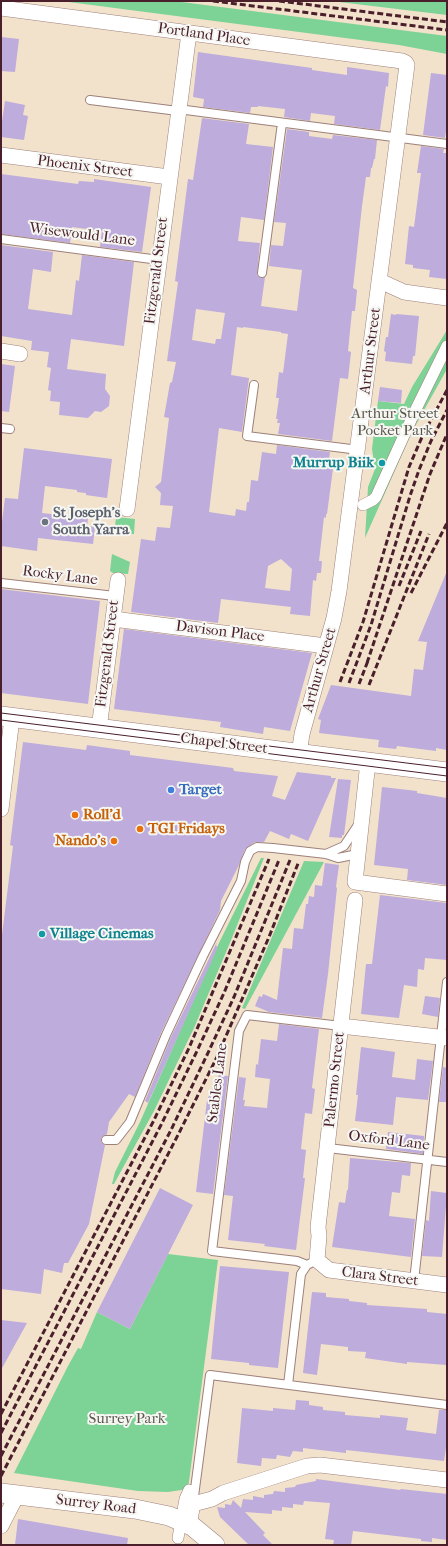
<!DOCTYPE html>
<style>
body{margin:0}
#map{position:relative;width:448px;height:1546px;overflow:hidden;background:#f2e2cb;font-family:"IM FELL French Canon",serif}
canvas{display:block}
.frame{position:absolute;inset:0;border:2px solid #4a1f2b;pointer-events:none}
</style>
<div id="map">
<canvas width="448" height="1546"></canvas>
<div class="frame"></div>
</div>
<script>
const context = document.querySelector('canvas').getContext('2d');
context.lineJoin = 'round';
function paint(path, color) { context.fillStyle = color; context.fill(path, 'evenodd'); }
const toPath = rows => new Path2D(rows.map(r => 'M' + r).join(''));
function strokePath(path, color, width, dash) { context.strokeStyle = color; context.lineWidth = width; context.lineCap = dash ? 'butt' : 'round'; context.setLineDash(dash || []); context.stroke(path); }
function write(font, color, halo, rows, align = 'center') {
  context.font = font + ' "IM FELL French Canon",serif'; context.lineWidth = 4; context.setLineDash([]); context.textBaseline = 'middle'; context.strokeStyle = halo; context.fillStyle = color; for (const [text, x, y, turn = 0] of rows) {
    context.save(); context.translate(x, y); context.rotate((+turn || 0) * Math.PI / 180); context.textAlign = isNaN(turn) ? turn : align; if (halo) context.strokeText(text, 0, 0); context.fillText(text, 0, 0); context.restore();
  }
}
const green = toPath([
 [61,1,174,1,447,36,447,54,399,45],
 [331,1,447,1,447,15],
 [447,330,447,369,413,430,365,538,368,487,375,469,372,449,378,401,404,404,412,387],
 [116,517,135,519,134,534,130,534,131,529,115,527],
 [112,554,130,562,128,574,113,573,110,571],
 [261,858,264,858,232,938,194,1028,154,1111,114,1184,112,1184,115,1172,140,1122,217,947],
 [304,861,324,862,245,1009,242,1008],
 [168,1254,218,1260,188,1489,168,1492,138,1491,14,1473,68,1366,78,1348,81,1349,97,1312,130,1329]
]);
const building = toPath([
 [1,37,19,39,15,72,1,71],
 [198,52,312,68,312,70,347,75,347,67,389,73,388,87,386,86,380,130,334,124,335,116,311,113,310,121,284,117,285,109,258,106,258,107,251,107,250,113,203,107,204,99,193,97],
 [431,73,447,75,447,124,445,138,423,135],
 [5,101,25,105,23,115,28,116,24,140,1,137,1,128],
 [202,118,249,124,246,144,273,147,264,220,241,217,238,241,260,243,257,275,261,278,265,277,261,306,297,311,302,270,269,266,271,245,283,246,286,223,274,222,287,129,309,132,309,136,332,139,333,135,377,140,375,159,374,159,372,168,371,168,370,177,366,177,362,206,353,288,357,290,355,311,352,311,348,351,351,352,348,379,340,378,332,441,278,434,280,423,277,423,278,419,276,419,279,398,276,398,279,372,283,373,288,334,281,333,281,332,243,327,243,328,237,327,231,375,249,378,242,432,219,428,209,512,235,516,236,509,246,511,247,502,249,502,251,480,258,481,262,452,276,454,277,445,330,452,329,460,334,461,327,514,326,514,326,518,324,517,319,561,322,561,321,573,317,573,316,581,313,580,310,616,290,614,291,607,221,599,218,623,131,612,141,539,155,541,157,527,170,528,173,506,160,505,161,493,155,487,161,482,169,418,164,417,170,383,172,382,176,362,167,361,178,282,175,281,188,179,193,180],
 [196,309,225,313,221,339,216,339,215,344,192,340],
 [281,559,292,569,290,591,265,588,268,566],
 [421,146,444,149,443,153,447,153,447,279,429,277,430,270,413,268,413,265,405,264,409,226,414,227,421,173,417,173],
 [1,174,78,184,79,181,94,182,94,179,151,187,142,252,100,247,102,231,72,227,70,243,1,234],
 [1,245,53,252,51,272,33,269,28,309,72,315,76,280,79,281,82,255,134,262,124,346,71,339,67,369,106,374,105,389,110,396,109,406,101,412,95,411,88,418,59,415,60,402,50,401,51,391,48,390,51,368,47,367,49,352,31,350,32,341,1,336],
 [391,314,396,315,396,314,419,316,415,356,413,356,412,364,385,361,386,352,384,351,386,337,388,337],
 [1,364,15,366,9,412,1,411],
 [380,387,402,390,401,403,378,401],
 [24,448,112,459,107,498,86,495,86,493,77,492,77,490,45,486,42,513,88,518,87,526,95,527,93,544,38,538,37,551,1,546,1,530,5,498,18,499],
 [447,571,447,750,436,748,436,751,397,746,396,749,378,747,379,740,319,733,321,720,318,719,331,685,411,696,414,669,423,670,427,642,418,641],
 [1,589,100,601,88,704,1,693],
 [124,629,312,653,290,731,264,727,263,734,220,727,221,722,114,709],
 [23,742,86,750,87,745,130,751,130,755,233,768,234,771,278,776,272,796,285,800,297,772,331,776,331,778,336,778,308,841,291,834,289,839,270,831,264,842,255,842,245,849,239,865,221,901,220,910,161,1033,135,1097,129,1094,109,1122,107,1134,101,1138,101,1142,105,1145,89,1224,68,1263,64,1263,62,1273,44,1269,41,1294,1,1289,1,943,13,846,10,845],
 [338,779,351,780,344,835,342,835,342,838,329,837],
 [382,787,417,791,417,793,447,798,447,885,407,880,408,869,374,865],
 [325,863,339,865,336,887,337,888,328,974,322,1018,269,1012,255,1006,259,996,262,997,263,994,277,1000,283,948,292,949,294,928,303,929,306,904,308,904,309,896,314,897,315,885,322,886],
 [380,895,447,903,447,960,425,958,424,970,418,969,417,987,404,985,399,1018,361,1014,366,964,372,964],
 [217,942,216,946,218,947,148,1103,145,1101,171,1037],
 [425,996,440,998,438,1017,422,1014],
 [279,1024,319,1029,312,1088,315,1089,312,1114,305,1113,301,1149,306,1150,303,1178,305,1178,296,1250,264,1246,265,1244,228,1240,233,1196,224,1195,239,1077,246,1078,243,1100,245,1100,244,1106,267,1108,270,1079,255,1077,256,1064,258,1065,261,1039,277,1041],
 [361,1047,395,1052,392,1077,415,1080,417,1059,433,1061,428,1100,396,1097,393,1125,355,1121,358,1095,356,1095],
 [443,1067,447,1068,447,1102,439,1102],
 [219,1075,228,1076,213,1194,196,1192,207,1100],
 [388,1132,424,1136,423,1154,386,1149],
 [350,1158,411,1163,410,1176,402,1175,400,1193,392,1192,389,1216,415,1219,411,1257,332,1247,339,1202,345,1203,347,1190,348,1190],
 [160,1188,193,1205,130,1329,97,1312],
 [431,1191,447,1193,442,1257,422,1256,426,1220,429,1221],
 [220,1266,289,1272,278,1368,249,1365,249,1363,211,1359],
 [312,1292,326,1293,326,1297,349,1299,349,1301,367,1303,367,1305,427,1309,427,1312,447,1314,447,1365,407,1362,407,1364,365,1358,366,1352,348,1351,348,1347,321,1344,317,1375,303,1373],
 [1,1320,27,1323,1,1370],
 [296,1400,309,1401,309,1405,323,1407,323,1410,345,1412,345,1415,380,1418,380,1415,408,1418,406,1430,436,1434,439,1410,447,1410,447,1441,444,1461,346,1450,346,1453,303,1448,303,1452,293,1451,290,1457,277,1455,276,1459,262,1458,261,1466,237,1463,242,1408,273,1411,273,1408,295,1410],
 [316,1479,400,1490,401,1489,447,1494,447,1540,432,1538,432,1542,421,1541,421,1539,353,1531,351,1545,333,1545,334,1540,325,1539,330,1503,304,1501,303,1505,293,1504,293,1508,282,1507,282,1511,272,1510,272,1514,245,1512,265,1533,263,1535,273,1545,249,1545,220,1517,217,1507,225,1508,225,1504,231,1505,233,1500,241,1508,243,1499,253,1500,253,1496,264,1498,264,1495,273,1494,274,1491,285,1492,285,1488,295,1487,296,1485,316,1481],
 [18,1519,128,1538,127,1545,15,1545]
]);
const service = toPath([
 [90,100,178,111],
 [178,109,447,144],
 [1,239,159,260],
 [262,273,282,123],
 [254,385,247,436,359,450],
 [1,428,10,429],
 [1,583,115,596],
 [326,854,344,846,358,825],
 [106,1140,116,1140,130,1122,166,1035,203,956,241,881,245,862,250,851,257,847,273,848,326,854,338,858,358,854],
 [328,1148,447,1162],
 [307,1265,297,1261,212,1251,239,1031,247,1015,341,1026],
 [414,1281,447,982],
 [288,1385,301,1274,307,1265,311,1263],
 [193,1504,210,1375,447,1405]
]);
const pedestrian = toPath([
 [363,505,373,500,376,497,416,409,447,346],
 [178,1538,185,1499,189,1490]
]);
const minor = toPath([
 [1,8,402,61,406,63,407,65,339,591,334,618,302,734,299,754],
 [1,155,169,177],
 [380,281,404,292,447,298],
 [1,351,20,354],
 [127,509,189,33],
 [113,619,326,646],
 [99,729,118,580],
 [368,762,355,882,447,894],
 [1,809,12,718],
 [355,900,318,1227,319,1236,317,1260,329,1270,447,1285],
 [341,1026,447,1038],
 [189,1524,193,1504,212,1499,223,1493,307,1466,320,1465,447,1480],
 [1,1526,17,1495]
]);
const tertiary = toPath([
 [1,716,447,772],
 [1,1493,135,1509,169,1516,192,1526,215,1545]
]);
const tram = toPath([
 [1,713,447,768],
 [1,720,447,776]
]);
const rail = toPath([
 [213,1,447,30],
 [279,1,447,22],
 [399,586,421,531],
 [411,593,447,523],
 [367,663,430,474,447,434],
 [340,682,363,622,409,467,422,437,447,390],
 [349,683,371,625,410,496,419,470,431,441,447,410],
 [359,684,369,658],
 [369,685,429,534],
 [1,1414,153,1122,189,1048,269,859],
 [1,1433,161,1125,197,1051,224,993,279,860],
 [1,1456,171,1130,207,1055,234,997,290,860],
 [1,1476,179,1133,216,1059,269,937,299,861]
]);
const markers = [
 [382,463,4,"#0f9aa8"],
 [45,522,4,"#6b7280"],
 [171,790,4,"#3f7fe0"],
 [75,815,4,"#e8710a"],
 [140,829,4,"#e8710a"],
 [114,841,4,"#e8710a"],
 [42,934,4,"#0f9aa8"]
];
const streetNames = [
 ["Portland Place",204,35,8],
 ["Phoenix Street",85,167,7],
 ["Wisewould Lane",82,235,7],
 ["Fitzgerald Street",157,271,-83],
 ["Arthur Street",371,351,-83],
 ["Rocky Lane",60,576,7],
 ["Davison Place",220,632,7],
 ["Fitzgerald Street",108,654,-83],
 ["Arthur Street",320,670,-74],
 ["Chapel Street",224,744,7],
 ["Palermo Street",335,1080,-84],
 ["Stables Lane",218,1083,-83],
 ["Oxford Lane",389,1141,7],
 ["Clara Street",380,1277,7],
 ["Surrey Road",96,1505,7]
];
const parkNames = [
 ["Arthur Street",395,414],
 ["Pocket Park",395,431],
 ["Surrey Park",127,1419]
];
const cultureNames = [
 ["Murrup Biik",374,463],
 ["Village Cinemas",50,934,"left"]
];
const worshipNames = [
 ["St Joseph's",53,513],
 ["South Yarra",53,530]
];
const shopNames = [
 ["Target",179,790]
];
const foodNames = [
 ["Roll'd",83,815],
 ["TGI Fridays",148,829],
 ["Nando's",106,841,"right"]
];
paint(green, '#7dd295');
paint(building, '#bdacdc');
strokePath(service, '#9e807b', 10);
strokePath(pedestrian, '#9e807b', 12);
strokePath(minor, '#9e807b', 16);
strokePath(tertiary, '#9e807b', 20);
strokePath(service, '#fff', 8);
strokePath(pedestrian, '#fff', 11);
strokePath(minor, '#fff', 15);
strokePath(tertiary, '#fff', 19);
strokePath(tram, '#4a1f2b', 1);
strokePath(rail, '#4a1f2b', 3, [6, 3]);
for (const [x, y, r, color] of markers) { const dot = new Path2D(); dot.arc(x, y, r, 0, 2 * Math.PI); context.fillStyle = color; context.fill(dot); strokePath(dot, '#f6f6f2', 1.5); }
write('15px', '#4a1f2b', '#f6f6f2', streetNames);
write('15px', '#59554b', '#f6f6f2', parkNames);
write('bold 15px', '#0d838f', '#f6f6f2', cultureNames, 'right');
write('bold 15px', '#5b616d', '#f6f6f2', worshipNames, 'left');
write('bold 15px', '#366cbe', '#f6f6f2', shopNames, 'left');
write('bold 15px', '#c56008', '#f6f6f2', foodNames, 'left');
</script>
